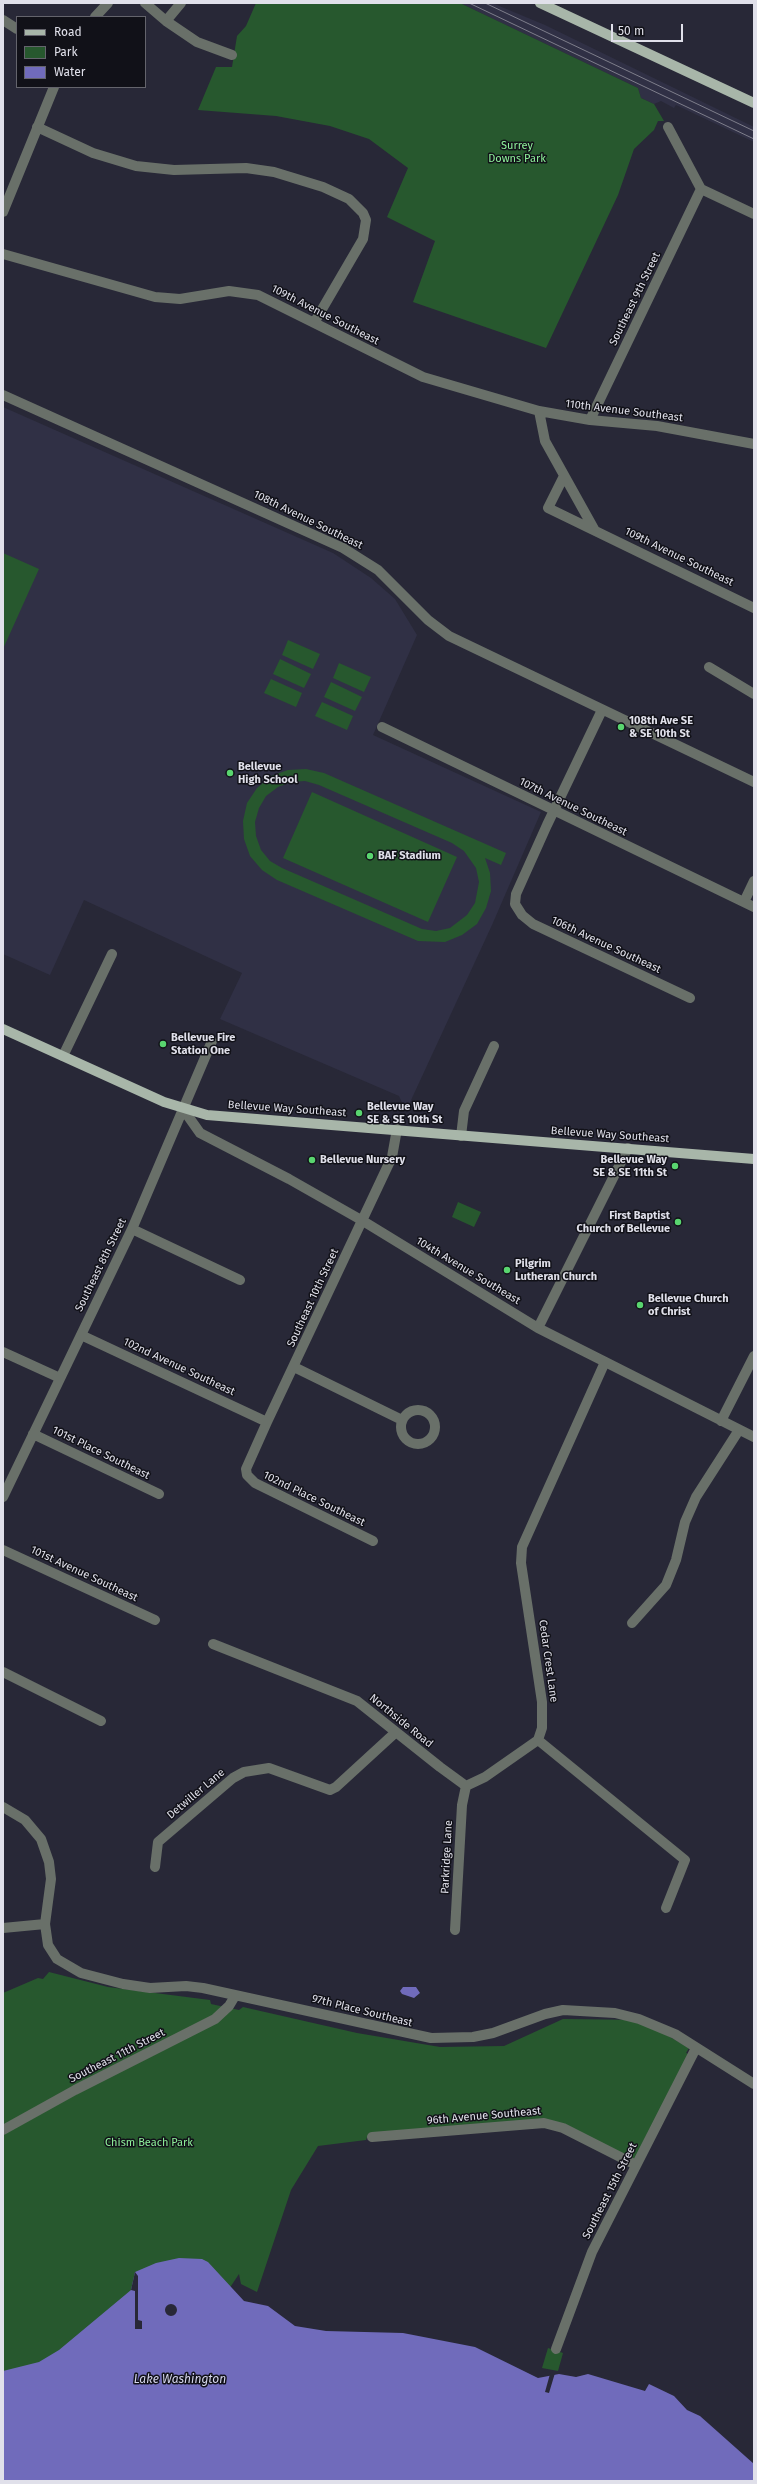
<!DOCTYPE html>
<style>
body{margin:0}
#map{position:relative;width:757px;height:2484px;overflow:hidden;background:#282837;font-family:"Fira Sans",sans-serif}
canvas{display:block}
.frame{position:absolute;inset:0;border:4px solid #e0e0ea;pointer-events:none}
.legend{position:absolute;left:16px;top:16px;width:130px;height:72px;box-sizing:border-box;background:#111118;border:1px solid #64646c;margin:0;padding:5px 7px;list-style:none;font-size:12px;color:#e0e0ea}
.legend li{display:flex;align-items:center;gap:8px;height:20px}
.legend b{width:20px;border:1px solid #64646c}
.scale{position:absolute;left:611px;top:24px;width:72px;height:18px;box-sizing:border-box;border:2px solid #e0e0ea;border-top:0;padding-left:5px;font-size:12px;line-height:14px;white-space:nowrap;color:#e0e0ea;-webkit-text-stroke:3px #111118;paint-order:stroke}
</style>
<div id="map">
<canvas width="757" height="2484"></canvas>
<div class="frame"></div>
<ul class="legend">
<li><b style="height:5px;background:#a8b6a9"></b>Road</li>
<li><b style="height:11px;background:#27582e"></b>Park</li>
<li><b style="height:11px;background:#706bbb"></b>Water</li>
</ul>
<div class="scale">50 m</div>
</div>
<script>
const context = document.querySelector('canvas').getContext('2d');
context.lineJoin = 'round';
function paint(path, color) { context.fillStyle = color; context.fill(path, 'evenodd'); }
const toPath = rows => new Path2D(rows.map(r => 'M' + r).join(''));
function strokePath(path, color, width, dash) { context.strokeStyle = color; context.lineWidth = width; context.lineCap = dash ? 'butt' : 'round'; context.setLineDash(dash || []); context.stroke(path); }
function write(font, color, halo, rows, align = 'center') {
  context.font = font + ' "Fira Sans",sans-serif'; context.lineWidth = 3; context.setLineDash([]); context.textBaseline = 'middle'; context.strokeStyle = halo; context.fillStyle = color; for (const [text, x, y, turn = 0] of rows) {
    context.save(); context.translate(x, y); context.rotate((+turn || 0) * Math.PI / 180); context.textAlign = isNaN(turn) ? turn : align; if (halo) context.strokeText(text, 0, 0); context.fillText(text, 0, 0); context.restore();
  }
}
const built = toPath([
 [460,3,492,3,545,25,754,127,754,142,676,105,674,108,661,101,654,104,641,98,638,88],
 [3,407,333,553,371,578,395,599,417,635,373,735,541,812,492,925,406,1111,399,1096,220,1019,242,973,84,900,50,975,3,954]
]);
const green = toPath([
 [256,3,460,3,638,88,641,98,654,104,664,121,658,121,654,130,634,149,618,195,546,348,413,302,435,241,387,217,408,168,369,139,330,126,276,116,198,110,216,67,232,67,237,36,246,26],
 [3,553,39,569,3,649],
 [288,640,320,654,313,669,282,655],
 [280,659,311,674,304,688,273,674],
 [339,663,371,677,364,692,333,678],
 [271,679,302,693,296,707,264,693],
 [331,682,362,697,355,711,324,697],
 [322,702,353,716,347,730,315,716],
 [306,769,324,773,506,853,501,865,485,858,490,873,491,891,486,908,477,924,462,935,445,942,418,941,277,880,262,870,250,856,244,839,243,821,247,803,257,788,271,776,288,770],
 [305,781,319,785,452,843,464,851,476,868,479,882,475,903,467,915,450,928,436,931,422,929,282,868,270,861,261,850,256,836,255,822,259,808,266,796,278,787,291,782],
 [312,792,457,857,428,922,283,858],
 [458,1202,481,1212,474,1227,452,1217],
 [49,1972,108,1987,210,2000,211,2004,239,2010,243,2007,357,2033,440,2047,504,2046,563,2019,641,2020,689,2048,686,2053,690,2055,636,2165,553,2124,367,2137,366,2140,318,2146,291,2190,257,2292,241,2284,239,2274,229,2289,3,2387,3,1993,38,1978,43,1979],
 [548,2348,563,2353,558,2371,542,2368]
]);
const water = toPath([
 [403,1987,416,1987,420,1993,414,1998,402,1994,400,1991],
 [179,2258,202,2259,208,2262,244,2301,268,2306,295,2326,326,2331,403,2333,475,2347,538,2378,559,2374,576,2377,588,2374,645,2391,649,2384,674,2396,687,2410,700,2416,754,2464,754,2481,3,2481,3,2371,39,2362,59,2350,131,2290,135,2272,156,2263]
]);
const pier = toPath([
 [135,2272,138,2276,138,2320,142,2321,142,2329,135,2329,135,2291,131,2290],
 '165 2310a6 6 0 1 1 12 0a6 6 0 1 1-12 0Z',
 [555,2373,549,2393,545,2392,550,2374]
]);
const minor = toPath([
 [145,3,166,21,197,42,232,55],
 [95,17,108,3],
 [3,20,17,29],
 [166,21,181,3],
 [37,127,93,153,136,166,174,170,246,168,274,172,323,187,349,199,363,213,366,220,363,239,314,323],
 [668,127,701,189],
 [701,189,754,214],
 [3,212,54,87],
 [3,254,155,297,180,299,229,291,258,295,423,377,539,411,545,441,594,529],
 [3,395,343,548,378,570,428,620,449,636,754,782],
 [539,411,590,420,657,426,754,444],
 [590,420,701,189],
 [563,478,548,508,754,608],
 [709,667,754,694],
 [602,710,547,825,516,894,515,904,522,915,533,924,690,998],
 [382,727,754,907],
 [744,902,754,881],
 [63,1056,112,954],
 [183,1109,200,1133,289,1179,363,1221,538,1328,754,1437],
 [461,1136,464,1111,494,1046],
 [132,1229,240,1280],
 [538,1328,628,1148],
 [81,1335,267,1422],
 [3,1352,60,1378],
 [605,1362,522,1547,521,1563,542,1702,542,1728,538,1740,685,1860,666,1908],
 [294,1367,402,1420],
 '401 1427a17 17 0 1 1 34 0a17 17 0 1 1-34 0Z',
 [721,1421,754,1356],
 [33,1434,159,1494],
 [3,1497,132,1229,212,1041],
 [373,1541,255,1483,247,1475,246,1469,267,1422,392,1157,397,1129],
 [3,1550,155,1620],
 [632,1623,666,1585,676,1560,685,1522,696,1497,739,1430],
 [213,1644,357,1701,440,1767,466,1786],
 [3,1672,101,1721],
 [466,1786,485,1777,538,1740],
 [3,1807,25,1820,41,1839,49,1862,51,1879,45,1924,48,1945,57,1959,81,1973,123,1984,150,1988,186,1986,203,1988,431,2038,473,2037,493,2033,545,2014,563,2010,615,2013,639,2019,675,2034,754,2084],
 [155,1867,158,1842,233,1778,244,1772,269,1768,330,1790,336,1787,396,1732],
 [3,1928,45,1924],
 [455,1930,462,1805,466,1786],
 [3,2130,75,2090,215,2019,229,2006,235,1996],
 [372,2137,544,2123,563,2128,636,2165],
 [556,2349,592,2252,696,2048]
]);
const major = toPath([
 [540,3,754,103],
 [3,1029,164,1102,207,1115,754,1159]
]);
const tram = toPath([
 [469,3,754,139],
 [485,3,754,131]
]);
const markers = [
 [621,727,4,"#59d56f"],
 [230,773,4,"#59d56f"],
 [370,856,4,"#59d56f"],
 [163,1044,4,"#59d56f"],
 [359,1113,4,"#59d56f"],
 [312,1160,4,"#59d56f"],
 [675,1166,4,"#59d56f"],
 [678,1222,4,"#59d56f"],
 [507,1270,4,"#59d56f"],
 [640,1305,4,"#59d56f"]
];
const parkNames = [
 ["Surrey",517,146],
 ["Downs Park",517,159],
 ["Chism Beach Park",149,2143]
];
const streetNames = [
 ["Southeast 9th Street",635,299,-64],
 ["109th Avenue Southeast",325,315,27],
 ["110th Avenue Southeast",624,411,7],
 ["108th Avenue Southeast",308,520,26],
 ["109th Avenue Southeast",679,557,26],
 ["107th Avenue Southeast",573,807,26],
 ["106th Avenue Southeast",606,945,25],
 ["Bellevue Way Southeast",287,1109,4],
 ["Bellevue Way Southeast",610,1135,4],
 ["Southeast 8th Street",101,1265,-64],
 ["104th Avenue Southeast",468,1271,31],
 ["Southeast 10th Street",313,1298,-65],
 ["102nd Avenue Southeast",179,1367,25],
 ["101st Place Southeast",101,1453,26],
 ["102nd Place Southeast",314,1499,26],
 ["101st Avenue Southeast",84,1574,25],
 ["Cedar Crest Lane",548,1661,82],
 ["Northside Road",401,1721,39],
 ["Detwiller Lane",196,1794,-40],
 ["Parkridge Lane",447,1857,-87],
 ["97th Place Southeast",362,2011,14],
 ["Southeast 11th Street",117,2056,-27],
 ["96th Avenue Southeast",484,2116,-5],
 ["Southeast 15th Street",610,2191,-63]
];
const poiNames = [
 ["108th Ave SE",629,721],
 ["& SE 10th St",629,734],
 ["Bellevue",238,767],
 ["High School",238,780],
 ["BAF Stadium",378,856],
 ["Bellevue Fire",171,1038],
 ["Station One",171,1051],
 ["Bellevue Way",367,1107],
 ["SE & SE 10th St",367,1120],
 ["Bellevue Nursery",320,1160],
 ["Bellevue Way",667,1160,"right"],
 ["SE & SE 11th St",667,1173,"right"],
 ["First Baptist",670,1216,"right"],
 ["Church of Bellevue",670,1229,"right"],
 ["Pilgrim",515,1264],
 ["Lutheran Church",515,1277],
 ["Bellevue Church",648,1299],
 ["of Christ",648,1312]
];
const waterNames = [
 ["Lake Washington",180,2380]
];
paint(built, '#303045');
paint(green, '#27582e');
paint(water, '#706bbb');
paint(pier, '#282837');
strokePath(minor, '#697069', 10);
strokePath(major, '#a8b6a9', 10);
strokePath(tram, '#7e7e8b', 1);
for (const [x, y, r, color] of markers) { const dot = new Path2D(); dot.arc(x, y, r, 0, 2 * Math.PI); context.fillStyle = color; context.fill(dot); strokePath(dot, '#111118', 1.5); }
write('11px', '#8ff29b', '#111118', parkNames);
write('11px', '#e0e0ea', '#111118', streetNames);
write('bold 11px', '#e0e0ea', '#111118', poiNames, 'left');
write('italic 12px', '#d7d8ee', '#111118', waterNames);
</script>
